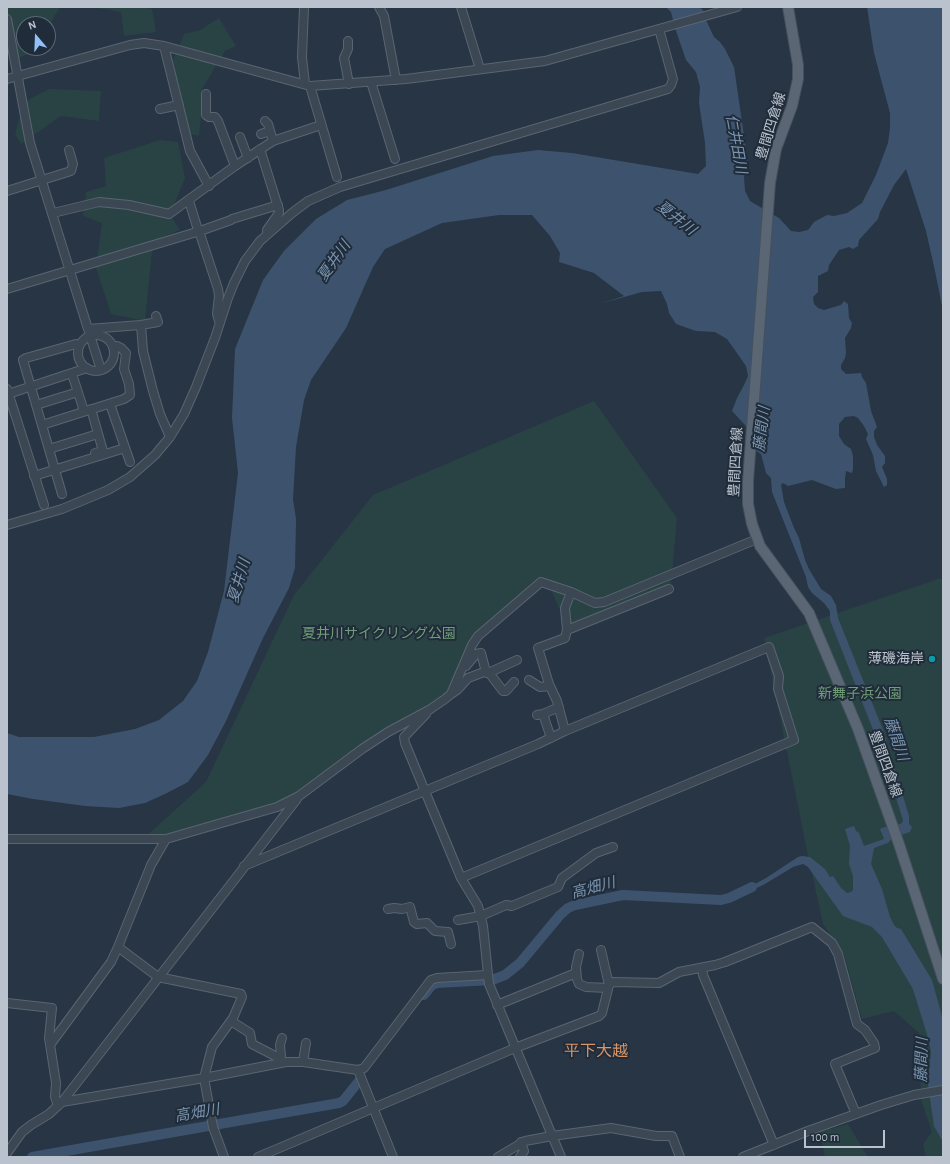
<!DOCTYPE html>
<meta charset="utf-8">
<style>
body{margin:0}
#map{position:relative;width:950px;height:1164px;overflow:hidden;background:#273544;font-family:"Alegreya Sans",sans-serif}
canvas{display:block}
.frame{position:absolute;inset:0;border:8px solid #b9c2cd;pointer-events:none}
.north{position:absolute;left:16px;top:16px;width:40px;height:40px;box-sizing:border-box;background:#202c39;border:1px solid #5d6874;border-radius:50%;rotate:341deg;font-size:11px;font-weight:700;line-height:16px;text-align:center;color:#b9c2cd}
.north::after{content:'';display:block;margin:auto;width:14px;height:18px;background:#91bffa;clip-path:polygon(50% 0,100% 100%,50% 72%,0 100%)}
.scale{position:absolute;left:804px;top:1130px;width:81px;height:18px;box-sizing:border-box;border:2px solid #b9c2cd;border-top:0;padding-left:5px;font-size:12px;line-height:14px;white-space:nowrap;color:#b9c2cd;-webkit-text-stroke:3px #202c39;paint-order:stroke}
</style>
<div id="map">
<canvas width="950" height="1164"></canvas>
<div class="frame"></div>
<div class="north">N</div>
<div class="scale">100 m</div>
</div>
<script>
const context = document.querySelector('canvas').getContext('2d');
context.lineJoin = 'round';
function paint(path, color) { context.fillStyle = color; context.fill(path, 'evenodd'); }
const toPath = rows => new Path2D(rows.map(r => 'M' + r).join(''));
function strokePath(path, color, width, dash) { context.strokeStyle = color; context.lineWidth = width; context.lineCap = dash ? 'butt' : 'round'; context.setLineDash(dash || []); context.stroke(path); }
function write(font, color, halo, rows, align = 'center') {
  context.font = font + ' "Alegreya Sans","Noto Sans JP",sans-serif'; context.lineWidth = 4; context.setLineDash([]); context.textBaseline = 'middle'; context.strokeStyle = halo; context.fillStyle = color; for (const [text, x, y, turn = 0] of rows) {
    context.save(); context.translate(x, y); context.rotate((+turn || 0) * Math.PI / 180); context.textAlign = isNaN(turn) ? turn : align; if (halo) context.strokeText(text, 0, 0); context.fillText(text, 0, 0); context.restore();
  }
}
const green = toPath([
 [7,7,60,7,48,27,48,24,24,24,24,48,34,48,30,53,10,62,7,52],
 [92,7,143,7,152,9,156,32,124,36,121,12],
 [219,18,236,46,225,51,202,89,202,108,199,136,186,133,173,60,184,34,200,30],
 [49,89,101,91,99,121,61,116,21,144,15,134,24,102],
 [160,140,178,142,185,178,170,215,180,230,153,241,145,321,111,314,96,268,102,223,83,216,86,192,106,186,104,158],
 [594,401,677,518,671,586,564,629,562,615,549,585,544,578,478,636,453,693,364,749,289,806,183,837,143,839,206,782,294,595,373,495],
 [941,578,943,583,943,1157,926,1157,923,1144,932,1132,921,1100,919,1033,894,1011,862,1019,844,955,823,924,806,846,764,638],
 [848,1124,868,1157,825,1157,820,1132]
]);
const water = toPath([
 [666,7,699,7,703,10,706,20,714,37,720,42,725,49,734,67,748,163,744,177,745,191,750,201,779,218,791,231,799,232,808,230,814,222,827,215,834,216,847,213,862,203,876,175,888,143,890,128,890,113,874,53,867,7,943,7,943,311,935,271,926,231,906,169,894,185,880,212,878,219,859,240,858,246,853,249,849,247,839,250,829,265,828,271,818,276,818,292,813,297,814,304,818,308,824,310,841,305,844,301,848,304,849,318,852,323,851,328,845,338,846,353,845,358,841,365,841,369,846,374,861,373,862,377,866,383,871,411,877,427,874,431,874,437,877,445,885,456,885,463,882,467,887,479,887,485,884,487,876,471,873,455,866,439,868,434,864,426,858,418,854,416,845,417,839,424,839,436,844,444,851,449,853,456,853,469,852,473,846,471,845,478,845,488,836,489,812,480,788,486,783,483,781,485,784,502,794,528,799,538,805,560,809,569,821,589,831,596,836,605,838,618,883,730,909,816,909,824,912,827,910,832,892,838,888,843,874,848,871,864,882,889,890,917,894,925,897,928,901,929,932,980,943,1020,943,1142,934,1126,930,1099,928,1084,931,1052,929,1041,913,989,882,937,872,927,843,916,808,867,803,864,793,867,765,884,742,895,740,892,766,878,798,857,802,856,810,857,825,869,830,877,833,876,841,888,847,893,851,892,853,890,853,876,849,864,850,846,845,829,854,826,856,831,859,833,864,846,884,839,880,829,885,827,890,828,902,823,903,820,881,750,830,620,830,611,824,603,812,593,808,587,806,577,772,492,771,478,766,473,761,454,755,450,756,442,745,425,732,411,737,398,744,385,748,376,746,366,727,339,715,332,696,331,676,324,669,313,667,304,661,291,642,292,599,304,624,296,594,273,559,262,560,253,550,236,532,215,499,215,442,223,385,249,373,267,346,328,311,380,304,400,296,447,293,499,296,519,295,568,289,588,263,638,226,721,208,755,188,782,165,794,145,803,119,808,85,806,33,799,7,794,7,733,19,737,94,737,135,729,159,720,183,701,197,681,208,652,224,591,238,473,232,418,235,349,263,280,284,251,316,219,347,200,386,190,493,156,538,150,572,153,698,174,706,166,705,143,699,103,700,87,696,72,686,60,675,28,671,12]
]);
const river = toPath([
 [424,995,432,985,437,983,492,980,505,975,520,963,560,915,568,908,575,905,623,895,721,900,729,898,752,887],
 [32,1157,339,1103,343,1101,359,1081]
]);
const minor = toPath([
 [304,7,302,57,305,84],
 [379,7,384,16,396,80],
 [461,7,480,69],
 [7,19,30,143,88,329,141,325,143,351,153,391,160,414,170,437],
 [348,41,348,49,344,58,349,84],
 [164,46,190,151,209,186],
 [7,79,130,45,144,43,164,46,310,86,406,79,545,61,737,7],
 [371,82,395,159],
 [310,86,337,177],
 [206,94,206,115,209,117,215,117,218,121,235,166],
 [160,109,179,105],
 [265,121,268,124,273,141],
 [261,134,270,131],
 [240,137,248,158],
 [260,149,279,210,279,213,267,230,267,234],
 [7,191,71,171,73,164,69,150],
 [189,201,198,230],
 [53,213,99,202,129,205,169,214,235,166,273,141,321,125],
 [199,231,218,289,219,296,217,314,219,321],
 [7,289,200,231,231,220,232,219,278,205],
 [141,325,158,322,156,316],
 [89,332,101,370],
 '78 353a18 18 0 1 1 36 0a18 18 0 1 1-36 0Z',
 [72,374,84,411],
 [7,389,44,505],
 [8,394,87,368],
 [110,404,130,462],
 [36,405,78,392],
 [91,409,103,451,95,453],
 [42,425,124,399,130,395,129,384,124,369,126,353,121,348,117,346,113,347],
 [49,449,98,434],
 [34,476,125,448],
 [62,494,23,360,26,358,76,344,79,345],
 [7,525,62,509,108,490,130,477,155,455,170,437,184,414,196,387,215,338,228,298,234,283,245,261,260,241,292,213,308,201,340,187,668,89,671,85,673,79,659,29],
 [567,630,669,589],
 [466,666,476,654,481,653,486,672],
 [488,673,517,660],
 [529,680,540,687,550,686],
 [451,694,457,690,468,678,484,672,490,674,503,691,506,691,514,682],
 [426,714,404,737,405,743,461,878,478,906,483,926,489,984,561,1157],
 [543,714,551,738],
 [537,715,543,714,559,707],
 [7,839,166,839,277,807,299,796,362,749,388,732,429,710,445,699,451,694,472,645,478,636,541,582,571,592,595,603,604,602,757,539],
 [244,866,538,744,565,731,557,701,549,684,538,648,565,638,567,630,565,608,571,592],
 [461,878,794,740,778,689,779,676,769,647,565,731],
 [388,909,394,908,402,909,410,907,414,922,417,924,427,923,435,931,448,932,451,944],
 [458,920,481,916,506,905,512,906,558,887,562,878,596,853,613,847],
 [118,947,158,977,241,994,242,997,233,1018,212,1047,204,1078,213,1127,224,1157],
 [601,950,609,985],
 [579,954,576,967,577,979,579,984,586,987,608,988],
 [702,968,703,975,774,1145],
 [7,1003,52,1008,49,1038,56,1083,55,1097,58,1106],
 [497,1005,576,973],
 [231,1021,250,1033,252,1044,279,1058,280,1063],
 [50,1045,111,962,118,947,151,865,166,839],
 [279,1058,281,1056,280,1045,282,1038],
 [303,1062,306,1043],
 [62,1102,204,1078,286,1062,303,1062,358,1070],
 [7,1153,22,1132,31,1125,49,1114,62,1102,297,799],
 [258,1157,515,1048,599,1016,602,1013,609,985,613,982,659,983,679,972,715,965,725,962,812,927,832,943,838,954,857,1024,865,1030,874,1043,875,1048,835,1064,856,1114],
 [393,1157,358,1070,364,1068,431,980,437,978,487,975],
 [498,1157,525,1141,552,1136,611,1128,656,1136,672,1136,680,1157],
 [520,1157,524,1151,521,1142],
 [743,1157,808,1131,881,1105,914,1095,943,1090]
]);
const major = toPath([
 [788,7,798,65,798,79,792,106,776,149,770,183,748,481,748,504,752,524,760,546,809,613,858,729,899,844,943,979]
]);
const markers = [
 [932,659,4,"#0f9aa8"]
];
const streetNames = [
 ["豊間四倉線",771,126,-73],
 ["豊間四倉線",736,462,-87],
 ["豊間四倉線",885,764,70]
];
const parkNames = [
 ["夏井川サイクリング公園",379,634],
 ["新舞子浜公園",860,694]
];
const poiNames = [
 ["薄磯海岸",924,659]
];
const waterNames = [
 ["仁井田川",736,144,80],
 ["夏井川",676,218,38],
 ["夏井川",334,261,-55],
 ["藤間川",762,429,-83],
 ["夏井川",239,581,-74],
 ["藤間川",896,739,71],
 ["高畑川",593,888,-15],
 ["藤間川",922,1060,-89],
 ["高畑川",197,1113,-10]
];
const quarterNames = [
 ["平下大越",596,1051]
];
paint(green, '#294345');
paint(water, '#3d536d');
strokePath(river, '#3d536d', 10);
strokePath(minor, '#5a6571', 10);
strokePath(major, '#45505d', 12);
strokePath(minor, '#3c4754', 8);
strokePath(major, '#5a6673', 10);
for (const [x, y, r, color] of markers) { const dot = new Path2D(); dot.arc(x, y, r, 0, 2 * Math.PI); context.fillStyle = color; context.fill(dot); strokePath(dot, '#202c39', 1.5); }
write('14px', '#b9c2cd', '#202c39', streetNames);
write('14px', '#709e78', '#202c39', parkNames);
write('14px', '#b9c2cd', '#202c39', poiNames, 'right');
write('italic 15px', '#7994b0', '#202c39', waterNames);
write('16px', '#d89469', '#202c39', quarterNames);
</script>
